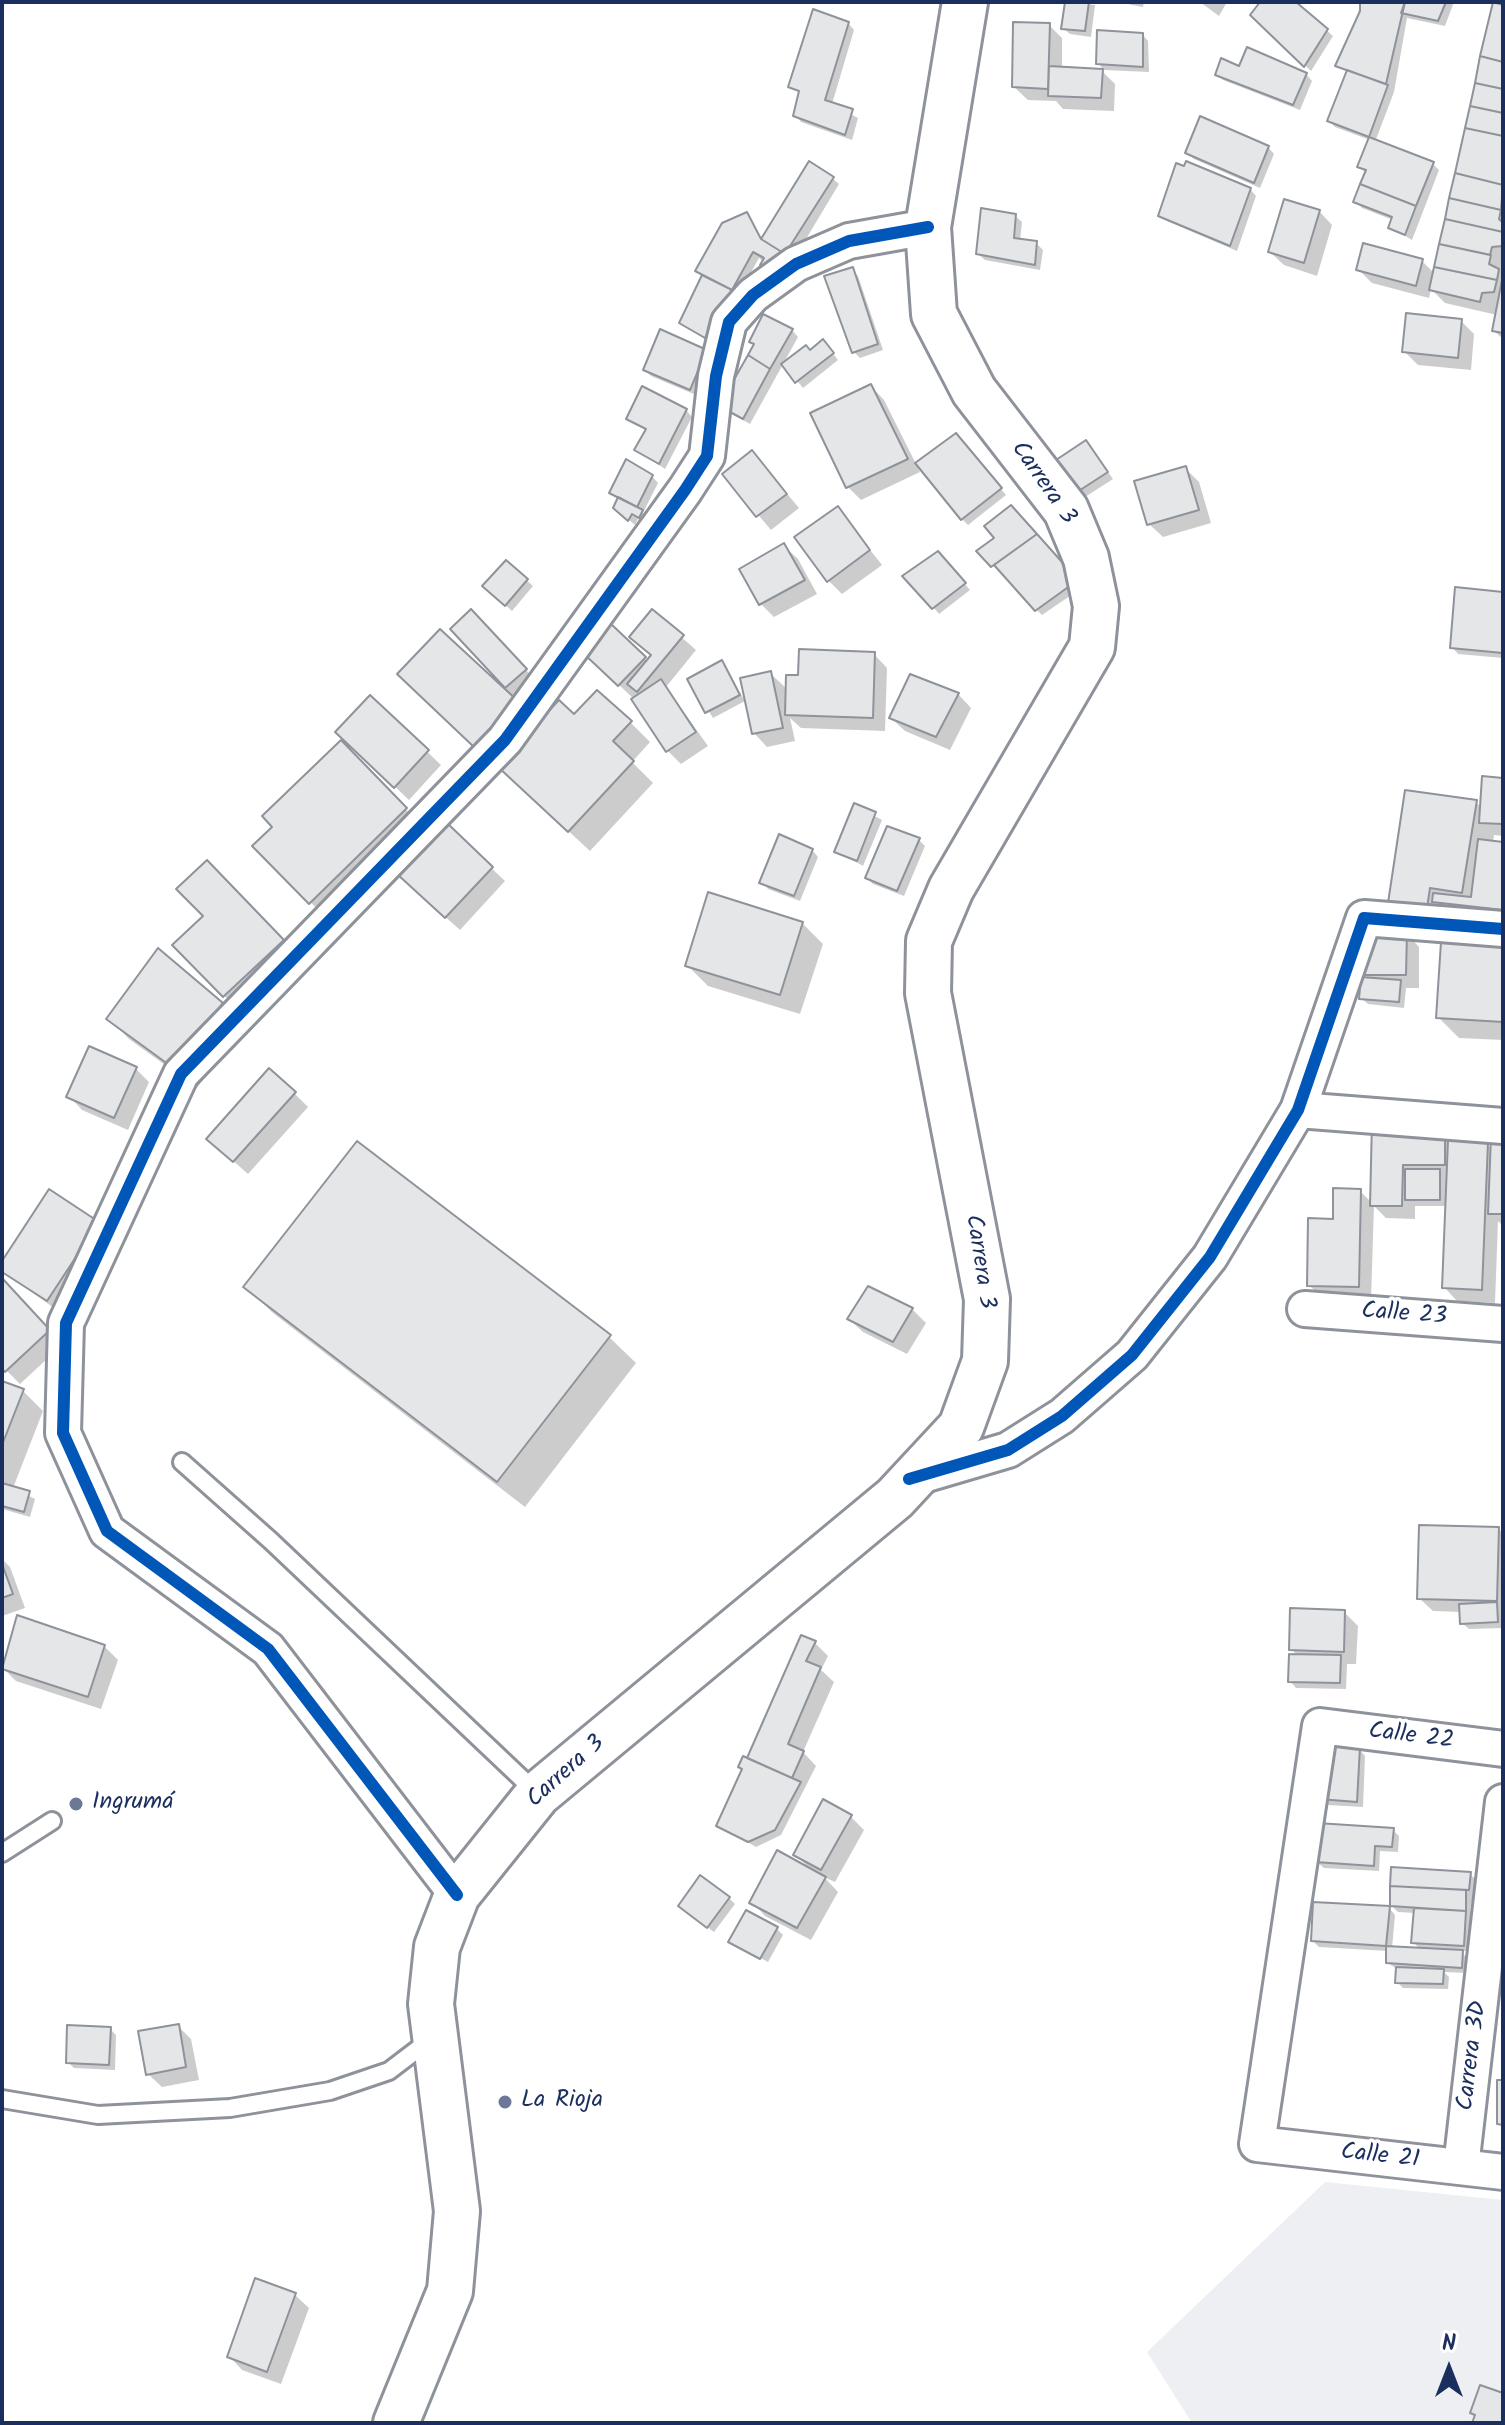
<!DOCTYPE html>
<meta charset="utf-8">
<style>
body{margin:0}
#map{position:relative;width:1505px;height:2425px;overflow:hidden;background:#fff;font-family:Kalam,sans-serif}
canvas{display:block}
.frame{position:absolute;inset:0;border:4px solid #1b2f5e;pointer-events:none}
.north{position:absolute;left:1409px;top:2329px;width:80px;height:80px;-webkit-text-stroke:6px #fff;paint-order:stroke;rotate:0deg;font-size:22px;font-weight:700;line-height:32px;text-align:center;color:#1b2f5e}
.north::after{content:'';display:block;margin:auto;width:28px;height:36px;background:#1b2f5e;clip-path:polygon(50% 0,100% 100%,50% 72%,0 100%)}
</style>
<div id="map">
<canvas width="1505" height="2425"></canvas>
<div class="frame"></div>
<div class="north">N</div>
</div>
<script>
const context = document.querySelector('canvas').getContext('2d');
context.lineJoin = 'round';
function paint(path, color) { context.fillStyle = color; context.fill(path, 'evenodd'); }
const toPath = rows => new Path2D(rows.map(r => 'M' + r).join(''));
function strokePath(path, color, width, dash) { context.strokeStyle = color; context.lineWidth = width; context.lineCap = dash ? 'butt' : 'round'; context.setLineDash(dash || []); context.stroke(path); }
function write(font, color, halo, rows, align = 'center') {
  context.font = font + ' Kalam,sans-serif'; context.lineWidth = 7; context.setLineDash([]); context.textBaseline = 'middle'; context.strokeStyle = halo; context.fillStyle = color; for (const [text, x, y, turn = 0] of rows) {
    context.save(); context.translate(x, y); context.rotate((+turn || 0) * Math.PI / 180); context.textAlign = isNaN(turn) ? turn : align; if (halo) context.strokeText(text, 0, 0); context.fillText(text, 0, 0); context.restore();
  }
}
const built = toPath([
 [1325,2182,1503,2200,1503,2423,1192,2423,1147,2352]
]);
const shadow = toPath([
 [1067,2,1095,5,1091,37,1070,34,1063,28],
 [1117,2,1144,2,1143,7],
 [1200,2,1227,2,1219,16],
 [1263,2,1294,2,1333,36,1311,71,1252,15],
 [1362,2,1454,2,1445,26,1407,18,1394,92,1375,142,1433,164,1439,170,1412,240,1390,227,1393,220,1362,208,1356,201,1366,173,1360,167,1370,140,1335,127,1329,121,1348,73,1338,65,1362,11],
 [1495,2,1503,7,1503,339,1494,331,1497,315,1445,303,1431,289,1429,298,1372,283,1358,269,1422,261,1435,274],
 [848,23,854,30,832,104,858,118,852,140,801,122,795,115,801,94,791,86],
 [1049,25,1062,38,1062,69,1102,71,1115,84,1114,111,1063,109,1056,101,1028,100,1014,87],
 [1142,34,1148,41,1149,72,1104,70,1098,63],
 [1240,69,1306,74,1312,81,1300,110,1223,80,1217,74],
 [1268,147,1274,154,1260,188,1194,159,1187,153],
 [1185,169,1250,189,1256,196,1237,251,1167,221,1161,215],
 [832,178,839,184,782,279,759,258,712,342,681,322,704,277,698,271,746,215,763,240],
 [1319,211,1332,225,1317,276,1284,265,1270,252],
 [1015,216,1022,222,1020,241,1036,243,1043,250,1040,270,985,260,978,254],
 [852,270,858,276,883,350,860,358,854,352],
 [1461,321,1474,334,1471,370,1418,365,1404,351],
 [792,330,798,337,750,424,728,412,756,345],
 [829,348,838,360,803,388,784,365],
 [712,358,696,395,651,376,645,370],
 [871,386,884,400,920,472,861,500,848,487],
 [686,410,692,417,665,469,637,450,647,431,628,418],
 [962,442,1006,495,968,525,962,519],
 [1086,442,1113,479,1082,499,1076,493],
 [752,452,799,508,771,530,724,474],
 [1186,469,1199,482,1211,523,1163,537,1149,524],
 [652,476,658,483,643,513,648,519,646,523,638,519,635,525,622,514,619,500,612,493],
 [837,508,882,565,842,594,828,580],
 [1017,514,1083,587,1042,615,979,551,997,538],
 [784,546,798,559,817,594,774,617,761,604],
 [944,560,970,590,939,614,933,607],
 [506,562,533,586,512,611,485,586],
 [1503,594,1503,658,1458,654,1452,647],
 [653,612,696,650,666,687,708,746,681,764,667,750,634,699,599,666,611,626,648,662,652,657,632,637],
 [485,625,538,683,517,703,453,629],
 [874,654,887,668,885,731,801,728,790,718,795,741,767,747,754,733,771,674,788,690,800,677],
 [721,662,745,701,713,718,689,679],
 [958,694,971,708,950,750,905,731,891,718],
 [370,697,441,765,409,800,351,745],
 [574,717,630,722,650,742,632,762,653,783,590,851,520,786],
 [341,743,426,830,330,922,255,846],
 [1503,780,1503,836,1494,835,1493,843,1503,844,1503,921,1410,923,1476,802,1482,808],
 [856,806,882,820,863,866,837,851],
 [446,825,505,881,460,930,413,888],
 [919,840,925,846,904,896,873,884,867,878],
 [812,850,818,857,800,901,768,889,762,882],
 [227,883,302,961,244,1016,175,945,205,917],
 [802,923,823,944,800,1014,708,986,688,966],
 [1406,933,1419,947,1419,988,1406,988,1404,1008,1368,1004,1361,998,1369,979,1363,974],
 [1503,949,1503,1040,1459,1038,1438,1017],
 [159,950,242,1025,197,1088,129,1039,109,1019],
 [136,1069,149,1082,128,1130,82,1110,69,1096],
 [294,1093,308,1107,248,1174,223,1152],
 [1374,1124,1458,1138,1458,1143,1487,1144,1493,1150,1503,1138,1503,1226,1498,1221,1495,1303,1457,1301,1444,1287,1447,1206,1415,1206,1415,1219,1386,1218,1374,1206,1371,1300,1322,1298,1309,1285,1335,1221,1360,1191,1372,1203],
 [357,1144,609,1337,636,1363,525,1507,273,1313,246,1287],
 [98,1223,61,1313,2,1271,2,1265],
 [2,1280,62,1345,20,1384,2,1366],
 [869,1288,912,1309,926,1323,907,1354,863,1332,849,1319],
 [2,1383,23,1391,43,1411,13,1488,35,1499,30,1517,2,1509],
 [1498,1529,1503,1533,1503,1628,1469,1629,1462,1623,1462,1612,1433,1611,1419,1598],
 [2,1559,10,1567,25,1608,2,1616],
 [1344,1612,1358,1626,1356,1664,1347,1664,1346,1689,1296,1688,1290,1681,1298,1656,1291,1649],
 [18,1617,104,1646,118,1660,101,1709,16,1681,2,1667],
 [814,1642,828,1656,821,1670,834,1682,803,1752,816,1766,781,1835,756,1847,719,1826,748,1760],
 [1359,1749,1365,1756,1363,1807,1327,1805,1321,1798],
 [851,1817,864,1830,835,1882,824,1877,838,1892,811,1940,765,1916,752,1902,810,1869,795,1854],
 [1393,1830,1399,1836,1398,1852,1380,1851,1379,1871,1324,1868,1317,1862],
 [1393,1869,1470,1874,1483,1887,1482,1903,1471,1902,1469,1951,1460,1951,1468,1959,1468,1973,1444,1972,1449,1977,1448,1989,1403,1988,1397,1982,1397,1969,1388,1963,1388,1951,1319,1947,1313,1941,1389,1908,1395,1915,1392,1948,1421,1950,1413,1942,1415,1913,1398,1912,1392,1906],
 [729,1898,735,1904,714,1932,686,1912],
 [777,1929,783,1935,768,1962,731,1942],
 [178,2026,191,2039,199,2080,162,2087,148,2074],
 [110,2029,116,2035,115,2070,74,2068,68,2062],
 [256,2281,295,2295,309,2308,281,2384,242,2370,229,2356]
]);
const building = toPath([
 [1065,2,1089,2,1085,31,1061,29,1065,2],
 [1260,2,1296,2,1328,29,1304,67,1250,15,1260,2],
 [1360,2,1405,2,1386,84,1335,66,1360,11,1360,2],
 [1405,2,1446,2,1438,21,1401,13,1405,2],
 [1493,2,1503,5,1503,62,1480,56,1493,2],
 [813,9,849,22,825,100,853,109,845,135,793,116,799,91,788,87,813,9],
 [1013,22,1050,23,1048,89,1012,87,1013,22],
 [1097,30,1143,33,1143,67,1096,64,1097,30],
 [1247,47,1307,73,1293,105,1215,75,1221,58,1239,66,1247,47],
 [1480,56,1503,62,1503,89,1475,83,1480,56],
 [1049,66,1103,69,1101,98,1048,96,1049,66],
 [1347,70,1388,85,1369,137,1327,121,1347,70],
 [1475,83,1503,89,1503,113,1470,106,1475,83],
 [1470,106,1503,113,1503,136,1465,128,1470,106],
 [1200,116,1269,146,1254,183,1185,153,1200,116],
 [1465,128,1503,136,1503,185,1455,173,1465,128],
 [1369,137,1434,162,1416,206,1360,184,1366,170,1357,167,1369,137],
 [809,161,834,177,785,254,761,239,809,161],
 [1186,161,1251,188,1230,246,1158,216,1176,163,1184,166,1186,161],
 [1455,173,1503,185,1501,210,1449,198,1455,173],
 [1360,184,1416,206,1405,235,1388,228,1392,217,1353,202,1360,184],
 [1449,198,1501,210,1499,219,1503,223,1503,232,1445,219,1449,198],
 [1284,199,1320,210,1304,263,1268,252,1284,199],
 [981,208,1016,214,1014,238,1037,241,1035,265,976,254,981,208],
 [747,212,761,239,785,254,775,274,760,265,764,258,753,252,732,290,695,271,722,223,747,212],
 [1445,219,1503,232,1503,246,1492,247,1490,255,1439,244,1445,219],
 [1363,243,1423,259,1416,286,1356,270,1363,243],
 [1439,244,1491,255,1489,264,1499,269,1497,280,1434,267,1439,244],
 [853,267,878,344,852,353,824,276,853,267],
 [1434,267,1497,280,1494,292,1482,293,1480,302,1429,290,1434,267],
 [702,275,732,290,705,338,679,323,702,275],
 [1503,275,1503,333,1492,331,1503,275],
 [1406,313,1462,319,1458,358,1402,352,1406,313],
 [763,314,793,329,770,369,748,355,754,344,749,342,763,314],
 [660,329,707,350,690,390,643,370,660,329],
 [823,339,834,353,795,383,781,364,806,345,810,350,823,339],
 [748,355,770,369,743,419,719,406,748,355],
 [871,384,908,459,846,488,810,413,871,384],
 [642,386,687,409,659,464,634,450,646,429,626,419,642,386],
 [956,433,1002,488,961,520,915,463,956,433],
 [1086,440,1108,472,1074,494,1053,462,1086,440],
 [752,450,787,494,756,517,722,474,752,450],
 [626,459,653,475,637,507,609,493,626,459],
 [1186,466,1199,510,1147,525,1134,481,1186,466],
 [618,497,643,510,639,518,632,514,628,521,613,508,618,497],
 [1011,505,1037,534,991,567,976,551,994,538,984,526,1011,505],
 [838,506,870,550,827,582,794,537,838,506],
 [1037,534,1078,580,1035,611,994,565,1037,534],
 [784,543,805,580,759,605,739,569,784,543],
 [938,551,966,583,932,609,902,576,938,551],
 [506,560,528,579,505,606,482,586,506,560],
 [1455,587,1503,592,1503,653,1450,648,1455,587],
 [471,609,527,669,505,688,450,629,471,609],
 [652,609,684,635,637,692,627,684,651,655,629,637,652,609],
 [611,624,646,657,618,686,583,653,611,624],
 [440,629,519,702,475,748,397,674,440,629],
 [799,649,875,652,873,718,785,715,786,675,798,675,799,649],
 [722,660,740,695,705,713,687,679,722,660],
 [771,671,783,728,752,734,740,678,771,671],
 [910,674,959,693,936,737,889,718,910,674],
 [661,679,696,732,666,752,631,699,661,679],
 [597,690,632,721,613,741,634,761,568,832,497,766,559,700,574,714,597,690],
 [370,695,429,750,394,788,335,732,370,695],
 [341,740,407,808,309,904,252,846,272,827,262,816,341,740],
 [1482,776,1503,778,1503,824,1479,823,1482,776],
 [1405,790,1477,800,1462,893,1430,888,1427,908,1388,903,1405,790],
 [854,803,876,812,857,861,834,852,854,803],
 [446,822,493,867,445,918,397,874,446,822],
 [887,826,920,838,897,891,865,878,887,826],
 [779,834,813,849,794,896,759,883,779,834],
 [1478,839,1503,842,1503,910,1432,902,1433,893,1471,897,1478,839],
 [207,860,284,940,223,997,172,945,203,916,176,889,207,860],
 [708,892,803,922,780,995,685,966,708,892],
 [1362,931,1407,931,1406,975,1361,975,1362,931],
 [1441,942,1503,947,1503,1022,1436,1018,1441,942],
 [158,948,223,1003,176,1070,106,1019,158,948],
 [1361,977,1401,980,1399,1002,1359,999,1361,977],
 [89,1046,137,1067,114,1118,66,1097,89,1046],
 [269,1068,296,1092,233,1162,206,1139,269,1068],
 [1372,1121,1445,1123,1445,1165,1403,1165,1402,1206,1370,1206,1372,1121],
 [1491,1136,1503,1136,1503,1214,1488,1214,1491,1136],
 [1448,1140,1488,1142,1482,1290,1442,1288,1448,1140],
 [357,1141,611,1335,497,1482,243,1287,357,1141],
 [1405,1169,1440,1169,1440,1200,1405,1200,1405,1169],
 [1333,1188,1361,1189,1359,1287,1307,1286,1308,1218,1333,1219,1333,1188],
 [49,1189,99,1222,47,1301,2,1272,2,1261,49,1189],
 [2,1278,50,1330,5,1372,2,1369,2,1278],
 [868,1286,913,1308,893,1342,847,1319,868,1286],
 [2,1381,24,1389,2,1445,2,1381],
 [2,1483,30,1491,24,1512,2,1506,2,1483],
 [1419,1525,1499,1527,1497,1601,1417,1599,1419,1525],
 [2,1564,13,1594,2,1598,2,1564],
 [1497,1602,1498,1622,1460,1624,1459,1604,1497,1602],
 [1290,1608,1345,1610,1344,1652,1289,1650,1290,1608],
 [17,1615,105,1645,88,1697,2,1669,17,1615],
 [801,1635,816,1641,806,1661,821,1667,788,1744,804,1751,792,1778,747,1758,801,1635],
 [1289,1654,1341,1655,1340,1683,1288,1682,1289,1654],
 [1322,1745,1360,1747,1357,1802,1319,1799,1322,1745],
 [743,1756,801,1782,775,1830,748,1842,716,1826,742,1769,738,1767,743,1756],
 [823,1799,852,1815,821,1870,793,1855,823,1799],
 [1317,1823,1394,1828,1392,1847,1375,1846,1374,1866,1315,1862,1317,1823],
 [777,1850,826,1877,797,1928,749,1903,777,1850],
 [1391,1867,1471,1872,1469,1890,1390,1886,1391,1867],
 [700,1875,730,1897,707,1928,678,1906,700,1875],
 [1390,1886,1466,1890,1466,1911,1390,1906,1390,1886],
 [1313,1902,1390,1906,1386,1946,1311,1941,1313,1902],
 [1414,1908,1466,1911,1464,1946,1411,1943,1414,1908],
 [746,1910,778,1927,760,1959,728,1942,746,1910],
 [1386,1946,1463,1950,1462,1968,1386,1963,1386,1946],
 [1396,1967,1444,1969,1443,1984,1395,1983,1396,1967],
 [179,2024,186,2067,146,2075,138,2031,179,2024],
 [67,2025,111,2027,109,2065,66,2063,67,2025],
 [1497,2080,1503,2080,1503,2125,1497,2124,1497,2080],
 [255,2278,296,2293,267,2372,227,2357,255,2278],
 [1480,2385,1503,2393,1503,2423,1472,2423,1475,2415,1470,2413,1480,2385]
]);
const lane = toPath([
 [182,1462,271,1541,538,1794],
 [2,1853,52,1821],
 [2,2099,98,2115,230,2108,330,2091,389,2071,431,2039]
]);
const street = toPath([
 [1298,1110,1503,1126],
 [1305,1309,1503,1324],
 [913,1478,1008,1450,1062,1416,1132,1355,1210,1257,1298,1110,1364,918,1503,929],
 [1503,1749,1320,1726,1257,2144,1503,2172],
 [457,1895,268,1649,107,1531,63,1433,66,1323,181,1074,505,740,685,490,707,456,716,376,729,322,753,295,796,264,849,241,928,227],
 [1461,2167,1503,1802]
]);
const primary = toPath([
 [396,2423,450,2291,457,2211,431,2004,437,1947,457,1895,538,1794,895,1498,961,1427,985,1361,987,1299,928,993,929,941,951,889,1092,647,1096,606,1086,558,1066,510,974,391,934,314,928,227,965,2]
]);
const cycleway = toPath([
 [909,1479,1008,1450,1062,1416,1132,1355,1210,1257,1298,1110,1364,918,1503,929],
 [457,1895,268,1649,107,1531,63,1433,66,1323,181,1074,505,740,685,490,707,456,716,376,729,322,753,295,796,264,849,241,928,227]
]);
const markers = [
 [76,1804,8,"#6b7896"],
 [505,2102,8,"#6b7896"]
];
const streetNames = [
 ["Carrera 3",1042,484,55],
 ["Carrera 3",978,1262,81],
 ["Calle 23",1404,1316,4],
 ["Calle 22",1411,1738,7],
 ["Carrera 3",567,1773,-42],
 ["Carrera 3D",1474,2056,-83],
 ["Calle 21",1380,2158,6]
];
const poiNames = [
 ["Ingrumá",92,1804],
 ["La Rioja",521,2102]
];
paint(built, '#edeff3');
paint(shadow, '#0003');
paint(building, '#e5e6e8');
strokePath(building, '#8e929a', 2);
strokePath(lane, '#8e929a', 22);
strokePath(street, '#8e929a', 40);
strokePath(primary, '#8e929a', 50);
strokePath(lane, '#fff', 16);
strokePath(street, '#fff', 34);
strokePath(primary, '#fff', 44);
strokePath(cycleway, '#0057b8', 12);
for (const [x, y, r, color] of markers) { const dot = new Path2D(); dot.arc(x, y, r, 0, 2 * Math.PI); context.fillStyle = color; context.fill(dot); strokePath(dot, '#fff', 3); }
write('24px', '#1b2f5e', '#fff', streetNames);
write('24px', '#1b2f5e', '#fff', poiNames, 'left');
</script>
